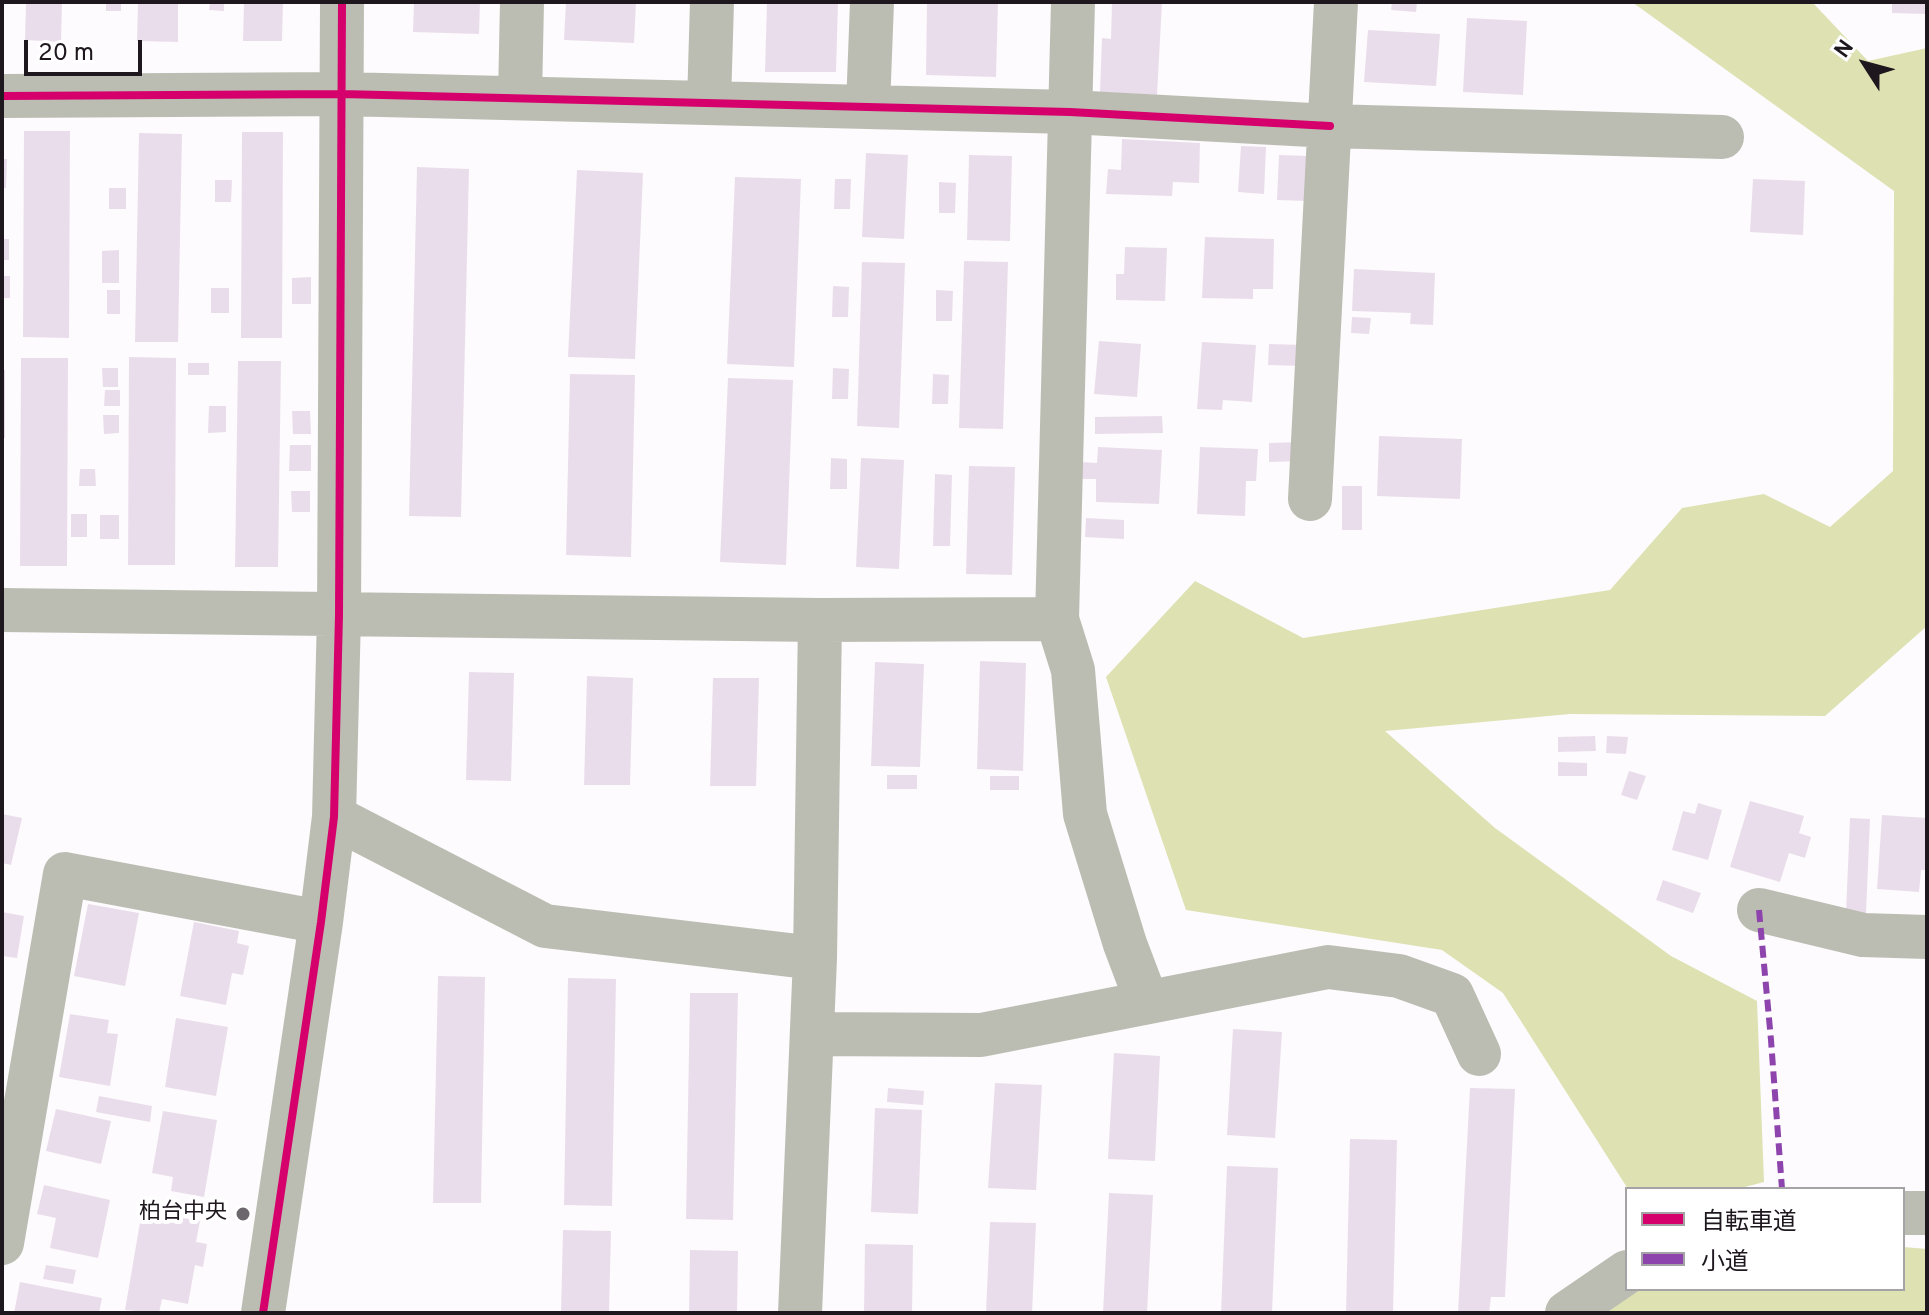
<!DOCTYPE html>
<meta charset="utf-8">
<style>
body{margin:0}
#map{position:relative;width:1929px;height:1315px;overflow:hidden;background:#fdfbfd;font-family:Overpass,"Noto Sans JP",sans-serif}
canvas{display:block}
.frame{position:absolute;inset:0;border:4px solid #1e181e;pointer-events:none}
.legend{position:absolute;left:1625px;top:1187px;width:280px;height:104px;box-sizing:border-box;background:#fff;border:2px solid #a5a3a5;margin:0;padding:10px 14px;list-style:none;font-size:24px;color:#1e181e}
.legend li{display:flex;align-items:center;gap:16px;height:40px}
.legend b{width:40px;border:2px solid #a5a3a5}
.north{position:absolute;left:1825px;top:24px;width:80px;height:80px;-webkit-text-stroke:6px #fff;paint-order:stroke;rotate:306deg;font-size:22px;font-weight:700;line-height:32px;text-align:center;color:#1e181e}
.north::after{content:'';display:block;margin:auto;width:28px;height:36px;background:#1e181e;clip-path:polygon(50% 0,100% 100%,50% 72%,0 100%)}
.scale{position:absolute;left:24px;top:40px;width:118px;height:36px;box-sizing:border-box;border:4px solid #1e181e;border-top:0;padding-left:10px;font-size:24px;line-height:28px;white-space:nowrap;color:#1e181e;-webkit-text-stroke:6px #fff;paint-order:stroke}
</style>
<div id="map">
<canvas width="1929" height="1315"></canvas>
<div class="frame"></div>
<ul class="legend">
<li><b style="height:10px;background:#d6006c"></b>自転車道</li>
<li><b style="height:10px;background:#8e44ad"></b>小道</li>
</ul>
<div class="north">N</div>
<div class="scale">20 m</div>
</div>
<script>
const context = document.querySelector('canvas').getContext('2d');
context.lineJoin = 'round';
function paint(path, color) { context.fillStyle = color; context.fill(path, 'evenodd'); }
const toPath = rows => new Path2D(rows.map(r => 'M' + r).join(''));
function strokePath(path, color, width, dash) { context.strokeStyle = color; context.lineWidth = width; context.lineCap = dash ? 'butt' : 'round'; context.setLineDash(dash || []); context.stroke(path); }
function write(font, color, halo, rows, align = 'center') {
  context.font = font + ' Overpass,"Noto Sans JP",sans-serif'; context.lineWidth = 8; context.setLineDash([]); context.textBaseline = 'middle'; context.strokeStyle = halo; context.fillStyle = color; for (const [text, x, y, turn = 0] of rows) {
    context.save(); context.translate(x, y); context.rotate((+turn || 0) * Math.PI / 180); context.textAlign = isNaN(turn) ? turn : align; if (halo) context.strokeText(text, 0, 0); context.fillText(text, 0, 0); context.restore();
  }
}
const forest = toPath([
 [1632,2,1812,2,1868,61,1927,48,1927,626,1825,716,1570,714,1385,731,1495,828,1671,956,1757,1001,1764,1182,1737,1189,1628,1189,1503,993,1442,950,1186,910,1106,677,1195,581,1303,638,1610,590,1682,508,1764,494,1830,527,1893,471,1894,191],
 [1903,1247,1927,1249,1927,1313,1584,1313,1627,1289,1903,1289]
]);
const building = toPath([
 [26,2,62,2,61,42,25,40],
 [106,2,121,2,121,11,106,11],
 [138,2,178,2,178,42,137,41],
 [210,2,224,2,224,11,209,10],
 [244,2,283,2,282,41,243,41],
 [414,2,480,2,479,34,413,32],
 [566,2,636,2,634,43,564,40],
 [767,2,838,2,836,72,765,72],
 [927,2,998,2,996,77,926,75],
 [1112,2,1162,2,1157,95,1100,92,1102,38,1111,39],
 [1392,2,1417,2,1416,12,1391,10],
 [1892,2,1927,2,1927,14,1892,13],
 [1467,18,1527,21,1523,95,1463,92],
 [1368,30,1440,34,1436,86,1364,82],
 [24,131,70,131,69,338,23,337],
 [242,132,283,132,282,338,241,338],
 [139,133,182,134,178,342,135,342],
 [1122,139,1200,143,1199,183,1173,182,1172,196,1106,194,1108,169,1121,170],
 [1241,146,1266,147,1264,194,1238,192],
 [866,153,908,155,904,239,862,237],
 [969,155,1012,156,1010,241,967,240],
 [1279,155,1309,156,1307,201,1277,200],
 [2,159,7,159,6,188,2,188],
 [417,167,469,169,461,517,409,516],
 [577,170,643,173,635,359,568,357],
 [735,177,801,179,794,367,727,364],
 [835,179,851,179,850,209,834,209],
 [1753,179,1805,181,1803,235,1750,232],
 [215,180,232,180,231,202,215,202],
 [939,182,956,183,955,213,939,213],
 [109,188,126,188,126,209,109,209],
 [1205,237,1274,239,1273,289,1253,289,1253,299,1202,298],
 [2,239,9,239,9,260,2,260],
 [1125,247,1167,248,1165,301,1116,300,1116,274,1124,274],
 [119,250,119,283,102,283,102,251],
 [964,261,1008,262,1003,429,959,428],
 [862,262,905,263,899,428,857,426],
 [1354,269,1435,273,1433,325,1410,324,1411,313,1352,311],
 [2,276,10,276,10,298,2,298],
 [311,277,311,304,292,304,292,278],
 [833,286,849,287,848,317,832,317],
 [211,288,229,288,229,313,211,313],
 [107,290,120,290,120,314,107,314],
 [936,290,953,291,952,321,936,321],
 [1352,317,1371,318,1369,334,1351,333],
 [1099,341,1141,344,1137,397,1094,394],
 [1202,342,1256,345,1252,402,1223,400,1222,410,1197,409],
 [1269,344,1304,345,1303,366,1268,365],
 [129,357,176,358,175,565,128,565],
 [21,358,68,358,67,566,20,566],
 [238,361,281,361,278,567,235,567],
 [188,363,209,363,209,375,188,375],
 [102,368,118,368,118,387,103,387],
 [833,368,849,369,848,399,832,399],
 [2,370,5,370,5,438,2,438],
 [570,374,635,375,631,557,566,555],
 [933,374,949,375,948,404,932,404],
 [728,378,793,380,786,565,720,562],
 [105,390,120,390,120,406,104,406],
 [209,406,226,406,226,432,208,433],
 [292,411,310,411,311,434,293,434],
 [103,415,119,415,119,433,104,434],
 [1162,416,1163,433,1095,434,1095,417],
 [1379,436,1462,439,1460,499,1377,496],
 [1301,442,1301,461,1269,462,1269,443],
 [290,445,311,445,311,471,289,471],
 [1098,447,1162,450,1159,504,1096,502,1096,479,1081,479,1081,462,1097,463],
 [1200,447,1258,449,1256,481,1246,481,1245,516,1197,514],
 [831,458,847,459,847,489,830,489],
 [861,458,904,460,899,569,856,567],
 [969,466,1015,467,1012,575,966,574],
 [80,469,95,469,96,486,79,486],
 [935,474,952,475,950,546,933,546],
 [1342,486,1362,486,1362,530,1342,530],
 [291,491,310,491,310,512,292,512],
 [71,514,87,514,87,537,71,537],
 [100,515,119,515,119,539,100,539],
 [1086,518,1124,520,1124,539,1085,537],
 [980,661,1026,663,1023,771,977,769],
 [875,662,924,664,920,767,871,766],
 [469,672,514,673,511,781,466,780],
 [587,676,633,678,630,785,584,785],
 [713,678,759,678,756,786,710,786],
 [1595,736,1596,751,1558,752,1558,737],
 [1607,736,1628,737,1626,754,1606,753],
 [1558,762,1587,763,1587,776,1558,776],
 [1629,771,1646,776,1637,800,1621,795],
 [887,775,917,775,917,789,887,789],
 [990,776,1019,776,1019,790,990,790],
 [1750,801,1804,816,1799,833,1811,837,1805,858,1789,853,1780,882,1730,867],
 [1698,803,1722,810,1708,860,1672,850,1683,811,1695,814],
 [2,814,22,818,11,865,2,863],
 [1882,815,1927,818,1927,870,1921,870,1919,892,1877,889],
 [1850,818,1870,819,1866,913,1846,913],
 [1663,880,1701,893,1693,913,1656,900],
 [88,904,139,913,125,986,74,976],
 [2,912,24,916,17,958,2,956],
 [194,922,239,931,237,943,249,946,243,975,232,973,226,1005,180,996],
 [438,976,485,977,481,1203,433,1203],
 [568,978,616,979,612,1206,564,1205],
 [690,993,738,993,733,1220,686,1219],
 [70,1014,109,1020,107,1033,118,1034,110,1086,59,1077],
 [176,1018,228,1027,216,1096,165,1087],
 [1233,1029,1282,1032,1275,1138,1227,1135],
 [1114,1053,1160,1056,1155,1161,1108,1159],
 [995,1083,1042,1085,1036,1190,988,1188],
 [888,1088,924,1091,923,1105,887,1102],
 [1470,1088,1515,1089,1505,1297,1491,1297,1489,1313,1458,1313],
 [99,1096,152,1106,150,1122,96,1112],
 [875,1108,922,1110,918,1214,871,1212],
 [56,1109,111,1121,101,1164,46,1151],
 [163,1111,217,1120,204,1197,171,1191,173,1177,152,1173],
 [1350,1139,1397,1140,1393,1313,1346,1313],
 [1227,1166,1278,1168,1272,1313,1221,1313],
 [44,1185,110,1200,98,1258,50,1248,56,1218,37,1214],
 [1109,1193,1153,1195,1147,1313,1103,1313],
 [142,1211,200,1221,196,1242,207,1244,203,1267,195,1265,188,1304,162,1299,159,1313,125,1310],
 [990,1222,1036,1223,1032,1313,986,1313],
 [563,1230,611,1231,609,1313,561,1313],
 [865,1244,913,1245,912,1313,864,1313],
 [690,1250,738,1251,737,1313,689,1313],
 [46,1265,76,1270,73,1284,43,1279],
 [20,1282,102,1298,99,1313,14,1313]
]);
const minor = toPath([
 [1073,2,1057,619,1073,670,1085,814,1125,944,1147,1002],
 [2,96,342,94,1070,112,1330,126,1722,137],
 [520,98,522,2],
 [709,103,712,2],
 [868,107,872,2],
 [1310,499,1336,2],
 [2,610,820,620,1057,619],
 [334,817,545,926,815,958],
 [1759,910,1863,935,1927,937],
 [813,1034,981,1035,1328,967,1399,976,1452,995,1479,1054],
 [1903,1213,1927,1213],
 [2,1243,65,874,321,922],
 [263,1313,321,922,334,817,339,615,342,2],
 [800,1313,815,958,820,620],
 [1567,1313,1627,1272]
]);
const quiet = toPath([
 [1759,910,1771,1040,1782,1189]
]);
const cycleway = toPath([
 [2,96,342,94,1070,112,1330,126],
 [263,1313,321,922,334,817,339,615,342,2]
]);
const markers = [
 [243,1214,8,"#6c676c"]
];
const poiNames = [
 ["柏台中央",227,1214]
];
paint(forest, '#dee1b2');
paint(building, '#eaddeb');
strokePath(minor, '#bcbdb2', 44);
strokePath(quiet, '#8e44ad', 6, [12, 6]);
strokePath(cycleway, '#d6006c', 8);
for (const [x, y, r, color] of markers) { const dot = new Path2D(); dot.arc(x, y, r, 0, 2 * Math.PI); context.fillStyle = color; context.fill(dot); strokePath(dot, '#fff', 3); }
write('22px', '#1e181e', '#fff', poiNames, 'right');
</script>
